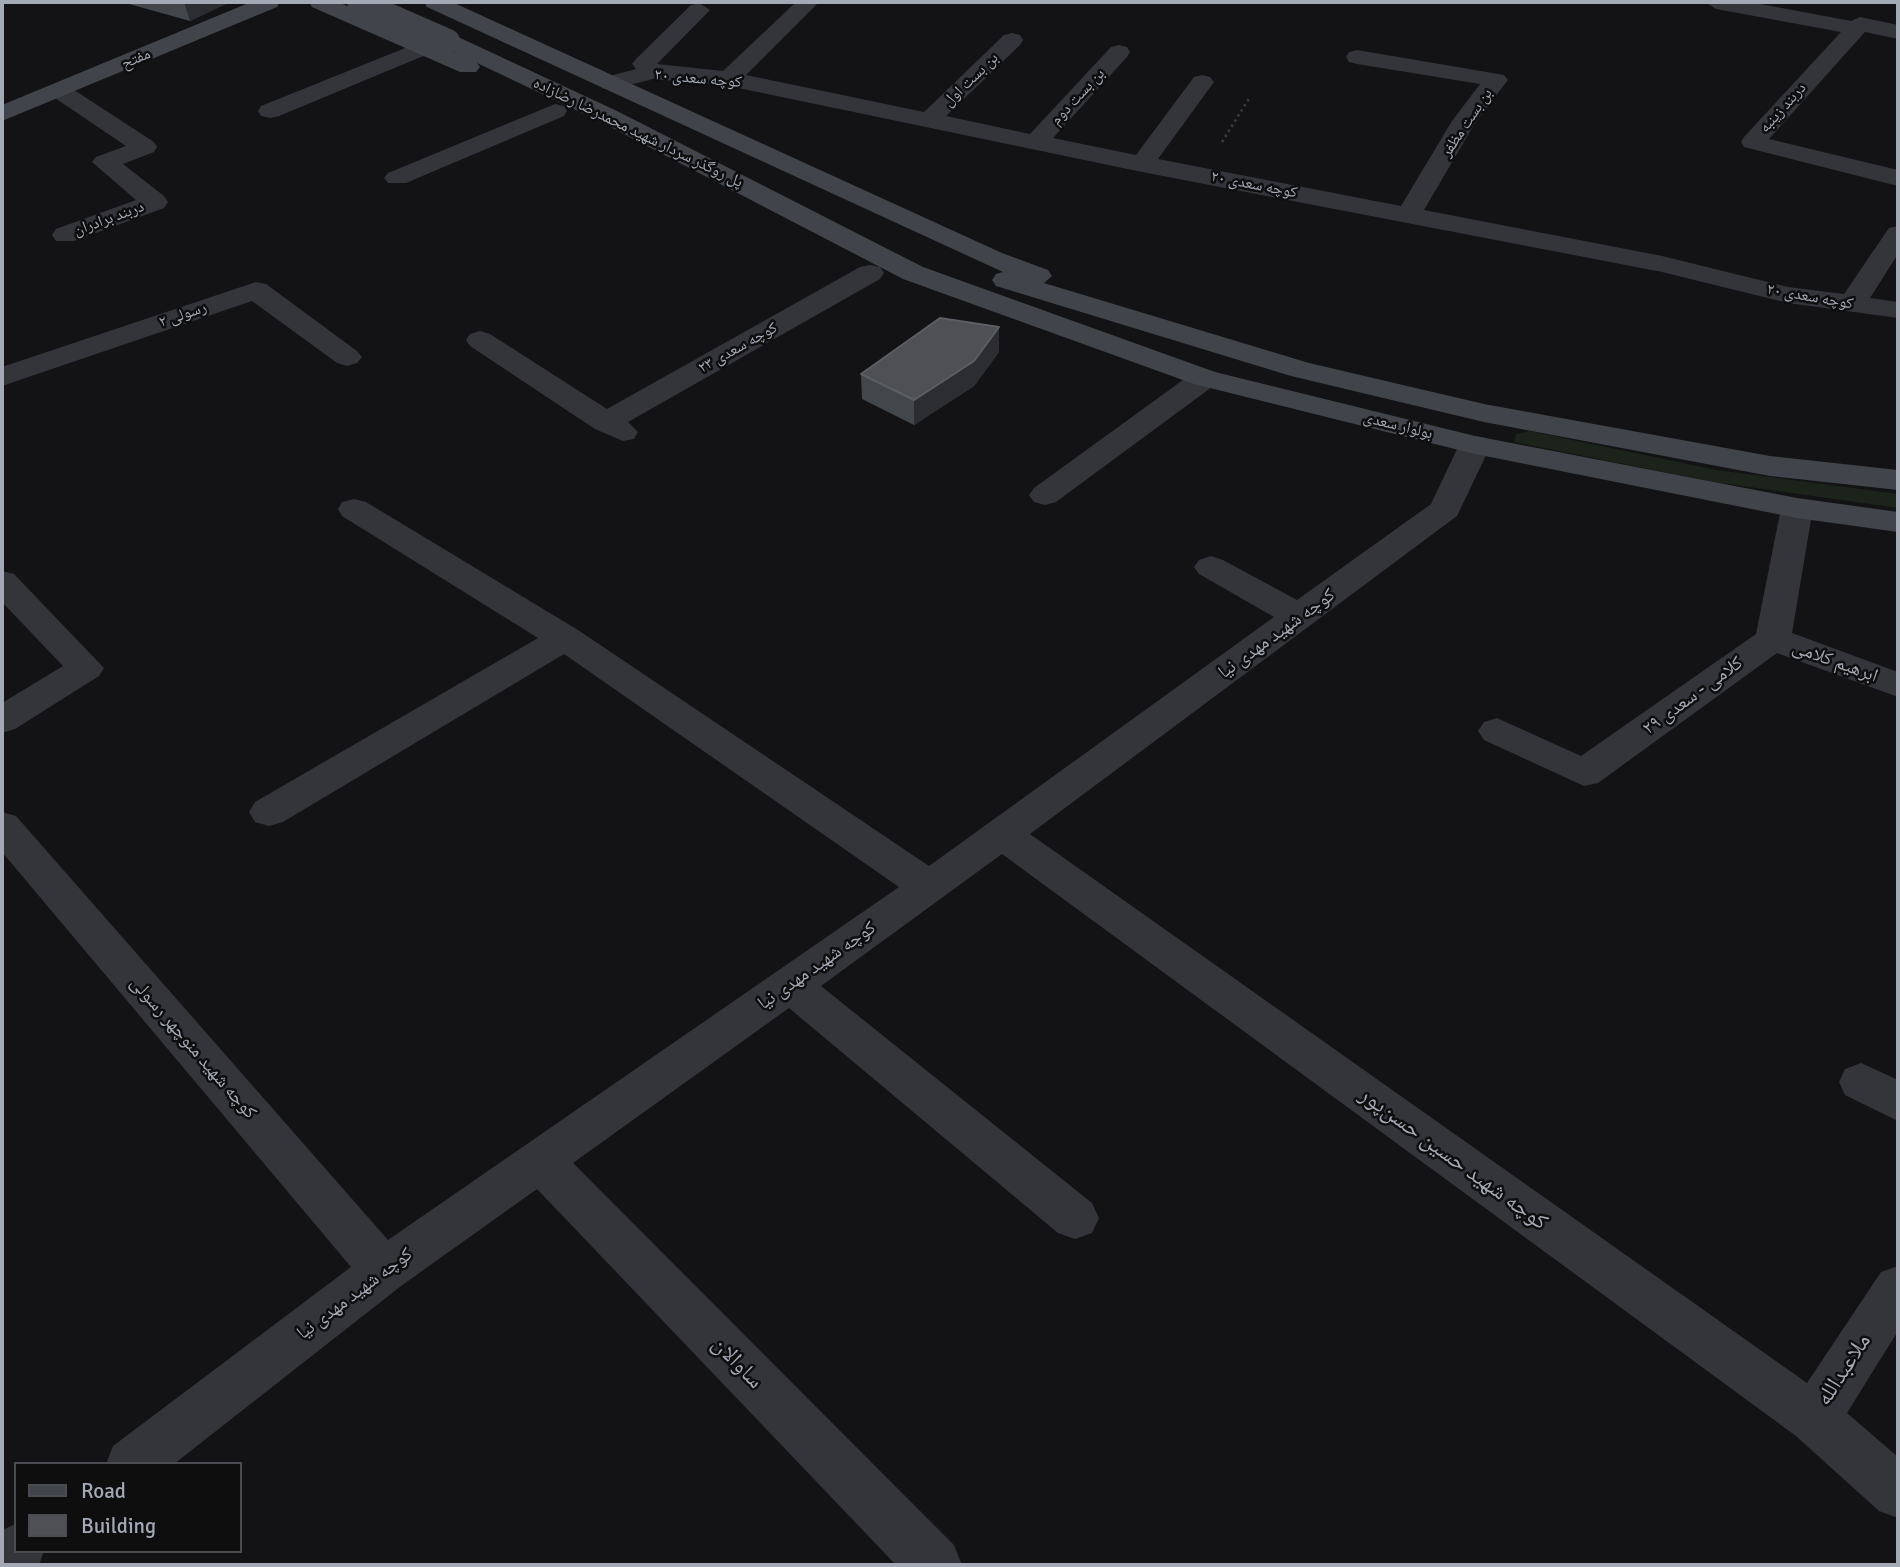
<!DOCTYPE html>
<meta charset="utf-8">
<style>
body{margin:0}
#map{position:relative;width:1900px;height:1567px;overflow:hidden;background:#131315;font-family:Signika,sans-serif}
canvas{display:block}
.frame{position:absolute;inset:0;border:4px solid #a3aab6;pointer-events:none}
.legend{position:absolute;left:14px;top:1462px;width:228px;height:91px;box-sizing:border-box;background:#0e0e0f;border:2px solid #4a4c52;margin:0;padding:9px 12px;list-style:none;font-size:21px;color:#a3aab6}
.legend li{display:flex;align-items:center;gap:14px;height:35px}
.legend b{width:35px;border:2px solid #4a4c52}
</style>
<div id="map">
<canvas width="1900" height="1567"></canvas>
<div class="frame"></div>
<ul class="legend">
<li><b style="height:9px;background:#41444a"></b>Road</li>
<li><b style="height:19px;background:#4e5056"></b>Building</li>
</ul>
</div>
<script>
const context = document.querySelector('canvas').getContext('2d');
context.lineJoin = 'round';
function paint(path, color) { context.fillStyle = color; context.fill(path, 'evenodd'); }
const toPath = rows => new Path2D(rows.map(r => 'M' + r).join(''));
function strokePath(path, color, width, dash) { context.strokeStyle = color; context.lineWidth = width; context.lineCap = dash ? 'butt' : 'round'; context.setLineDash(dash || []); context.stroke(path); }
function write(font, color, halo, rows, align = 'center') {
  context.font = font + ' Signika,"Noto Naskh Arabic",sans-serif'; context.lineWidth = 5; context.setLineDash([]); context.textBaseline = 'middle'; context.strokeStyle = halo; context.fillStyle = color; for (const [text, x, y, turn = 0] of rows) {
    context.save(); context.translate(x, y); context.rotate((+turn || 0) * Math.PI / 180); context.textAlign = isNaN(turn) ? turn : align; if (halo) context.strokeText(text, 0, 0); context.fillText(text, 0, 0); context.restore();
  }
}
const green = toPath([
 [1529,431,1717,470,1898,494,1898,508,1714,482,1514,442,1516,434]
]);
const path = toPath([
 [1222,142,1250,97]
]);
const street = toPath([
 [796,2,819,2,746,75,924,112,1004,35,1012,33,1020,35,1023,40,1020,45,946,116,1030,134,1111,47,1119,45,1127,47,1130,52,1127,57,1053,138,1136,155,1194,77,1202,75,1210,77,1214,82,1158,159,1401,206,1452,121,1480,84,1357,64,1349,62,1346,57,1349,52,1357,50,1504,75,1508,80,1475,123,1424,210,1662,256,1788,287,1844,294,1889,228,1898,226,1898,254,1870,298,1898,302,1898,318,1788,303,1662,272,1142,172,729,86,653,79,610,90,602,88,598,83,602,78,636,69,632,64,636,59,691,5,699,3,710,10,657,64,723,71,796,2],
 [1705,2,1750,2,1851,21,1860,17,1898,25,1898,39,1865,32,1769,139,1898,170,1898,186,1744,147,1741,142,1744,137,1841,32,1716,9,1705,2],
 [425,40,436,47,433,52,279,116,270,118,261,116,258,111,261,106,425,40],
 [60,84,68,86,154,142,157,147,154,152,123,164,164,196,168,202,164,208,74,241,56,241,52,235,56,229,136,200,92,162,96,157,126,146,52,96,48,91,52,86,60,84],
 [555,104,564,106,567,111,564,116,406,183,388,183,384,178,388,173,555,104],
 [870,265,880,267,884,273,880,279,628,422,638,432,634,439,623,441,595,429,470,346,466,340,470,334,480,331,490,334,607,409,860,267,870,265],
 [256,282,266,284,357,351,362,357,357,363,347,366,337,363,252,301,2,386,2,367,256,282],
 [1205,369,1216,372,1220,378,1216,384,1056,502,1045,505,1034,502,1029,495,1034,488,1194,372,1205,369],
 [1475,436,1486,438,1491,445,1457,516,1030,834,1807,1383,1881,1272,1898,1266,1898,1331,1847,1413,1898,1457,1898,1518,1879,1511,1796,1436,1002,854,821,986,1092,1203,1099,1218,1092,1233,1075,1239,1058,1233,789,1008,573,1163,954,1545,962,1565,896,1565,537,1189,401,1286,174,1464,106,1464,113,1446,351,1267,2,852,2,812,16,816,388,1240,899,887,564,654,283,822,269,826,255,822,249,812,255,802,538,638,342,516,338,509,342,502,354,499,366,502,578,630,929,866,1274,617,1199,574,1194,567,1199,560,1211,556,1223,560,1297,600,1431,504,1459,445,1464,438,1475,436],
 [1797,498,1809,501,1813,508,1792,633,1898,672,1898,697,1777,653,1598,783,1584,786,1484,740,1478,731,1484,722,1497,718,1581,756,1756,634,1781,508,1785,501,1797,498],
 [2,571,14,574,104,668,99,676,15,729,2,733,2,703,63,666,2,602,2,571],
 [1861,1063,1898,1080,1898,1121,1845,1095,1839,1082,1845,1069,1861,1063],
 [16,1524,16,1551,44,1551,39,1565,2,1565,2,1530,16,1524]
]);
const secondary = toPath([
 [251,2,280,2,277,7,2,121,2,105,251,2],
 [309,2,338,2,455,53,437,41,448,34,456,36,617,111,923,267,1215,372,1475,436,1797,498,1898,512,1898,532,1797,518,1475,454,1194,384,903,279,599,121,477,63,480,67,476,72,460,72,312,7,309,2],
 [424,2,452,2,1002,253,1048,270,1052,276,1044,283,1309,363,1484,404,1770,456,1898,470,1898,490,1770,476,1484,422,1291,376,996,286,992,280,996,274,1003,272,427,7,424,2]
]);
const secondaryBridge = toPath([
 [359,2,448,41]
]);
const wall = toPath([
 [122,2,230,2,190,21],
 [999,352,974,386,914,425,862,399,861,374]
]);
const shadedWall = toPath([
 [184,2,230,2,190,21],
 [999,327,999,352,974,386,914,425,914,400]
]);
const building = toPath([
 [940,318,999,327,974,361,914,400,861,374,940,318]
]);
const farStreetnames = [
 ["مفتح",136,59,-23],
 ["کوچه سعدی ۲۰",698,79,5],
 ["بن بست اول",971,80,-44],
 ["بن بست دوم",1078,97,-47],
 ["دربند زینبه",1783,108,-48],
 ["بن بست مظفر",1467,123,-56],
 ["پل روگذر سردار شهید محمدرضا رضازاده",638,133,26],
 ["کوچه سعدی ۲۰",1254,185,11],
 ["دربند برادران",109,219,-20],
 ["کوچه سعدی ۲۰",1810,297,10],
 ["رسولی ۲",183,315,-19],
 ["کوچه سعدی ۲۳",738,348,-29],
 ["بولوار سعدی",1398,426,14]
];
const streetNames = [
 ["کوچه شهید مهدی نیا",1277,634,-36],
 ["ابرهیم کلامی",1835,662,20],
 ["کلامی - سعدی ۲۹",1693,696,-36],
 ["کوچه شهید مهدی نیا",817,966,-35],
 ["کوچه شهید منوچهر رسولی",193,1048,49],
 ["کوچه شهید مهدی نیا",355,1294,-37]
];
const nearStreetnames = [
 ["کوچه شهید حسین حسن‌پور",1453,1159,36],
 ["ساوالان",737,1363,46],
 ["ملاعبدالله",1844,1370,-57]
];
paint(green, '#1b231b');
strokePath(path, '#393c41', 2.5, [2.5, 3.5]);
paint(street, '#33353a');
paint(secondary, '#41444a');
strokePath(secondaryBridge, '#41444a', 24);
paint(wall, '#43464a');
paint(shadedWall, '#2c2d30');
paint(building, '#4e5056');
strokePath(building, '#5b5e65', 2);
write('16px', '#a3aab6', '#0e0e0f', farStreetnames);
write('19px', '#a3aab6', '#0e0e0f', streetNames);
write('23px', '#a3aab6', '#0e0e0f', nearStreetnames);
</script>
